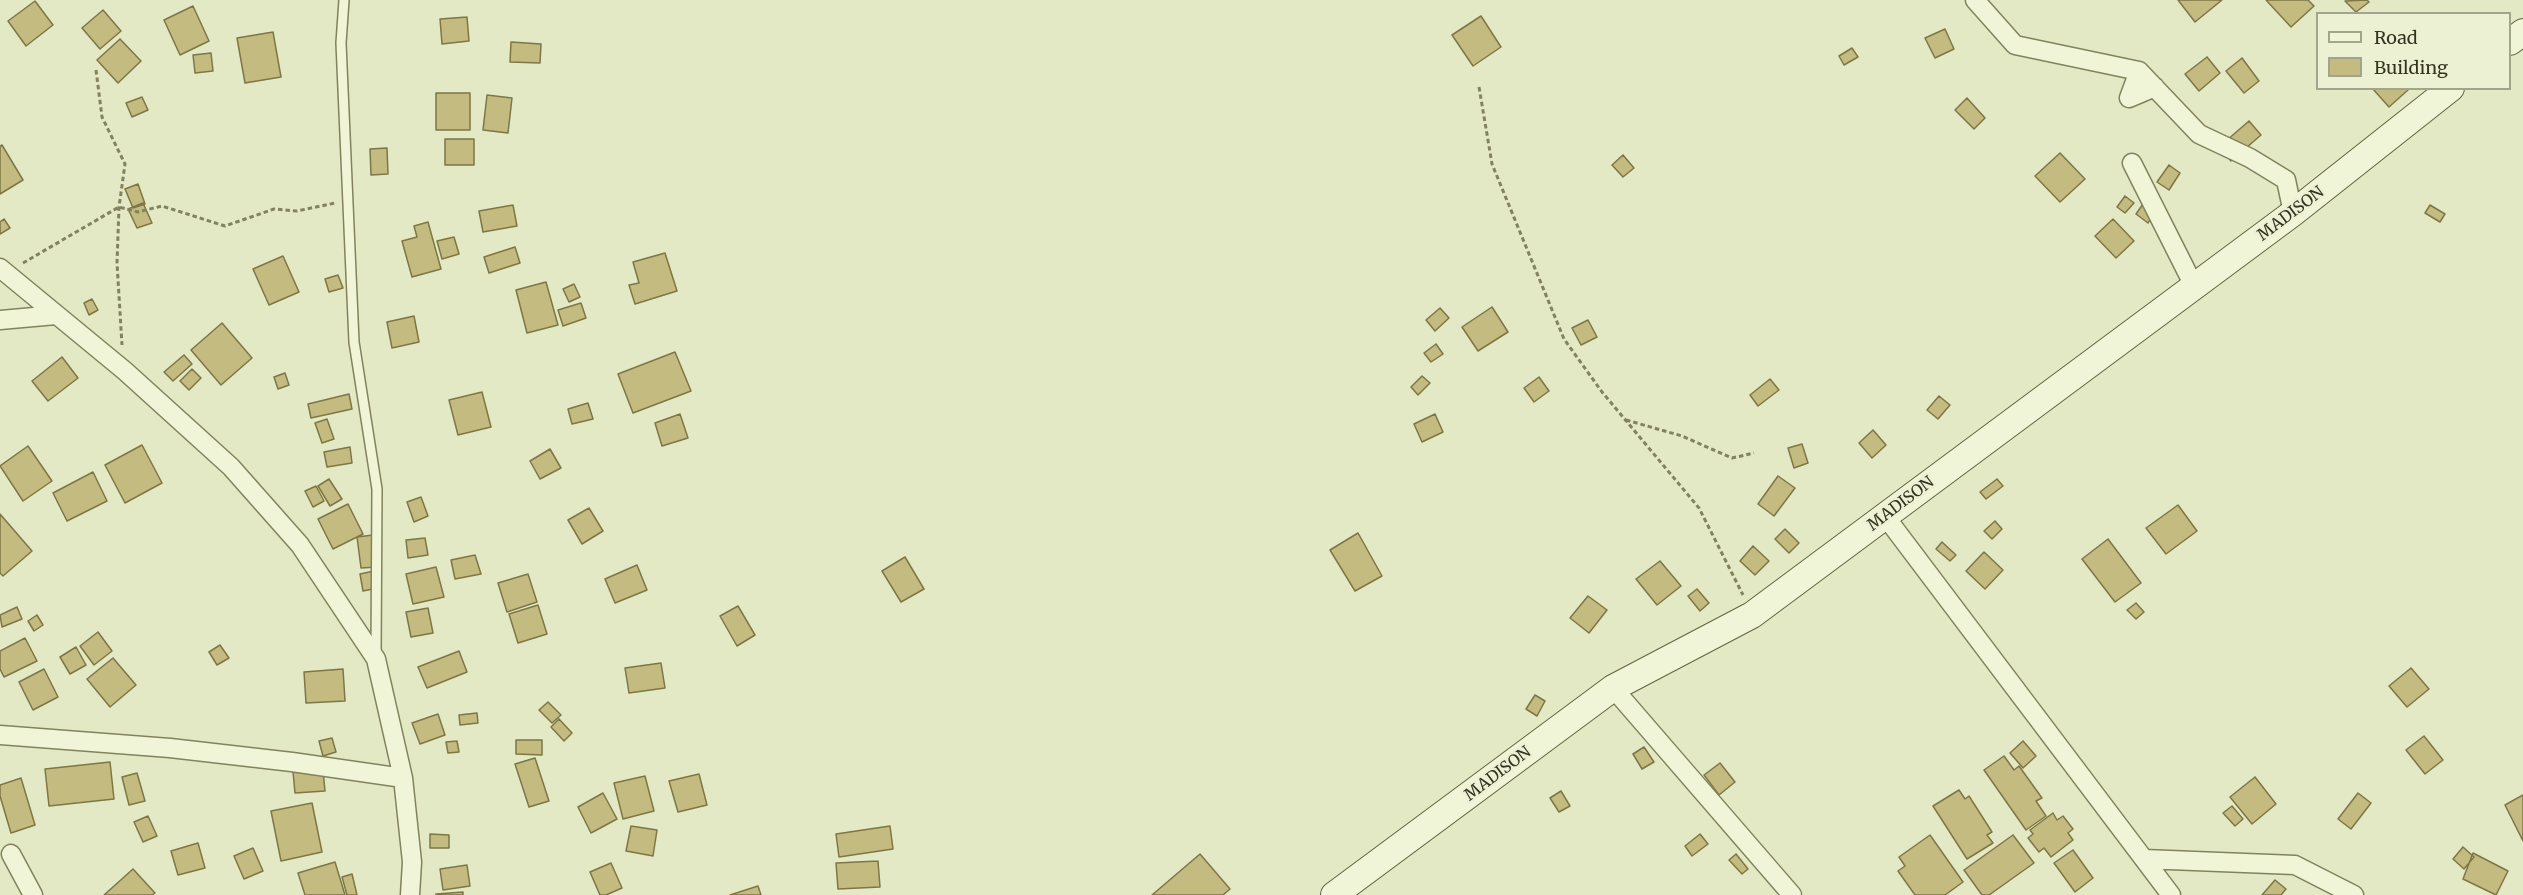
<!DOCTYPE html>
<style>
body{margin:0}
#map{position:relative;width:2523px;height:895px;overflow:hidden;background:#e3e9c5;font-family:Merriweather,serif}
canvas{display:block}
.legend{position:absolute;left:2316px;top:12px;width:195px;height:78px;box-sizing:border-box;background:#ecf1d4;border:2px solid #a2a58c;margin:0;padding:8px 10px;list-style:none;font-size:18px;color:#34331f}
.legend li{display:flex;align-items:center;gap:12px;height:30px}
.legend b{width:30px;border:2px solid #a2a58c}
</style>
<div id="map">
<canvas width="2523" height="895"></canvas>
<ul class="legend">
<li><b style="height:8px;background:#f0f5d7"></b>Road</li>
<li><b style="height:16px;background:#c3bb7f"></b>Building</li>
</ul>
</div>
<script>
const context = document.querySelector('canvas').getContext('2d');
context.lineJoin = 'round';
function paint(path, color) { context.fillStyle = color; context.fill(path, 'evenodd'); }
const toPath = rows => new Path2D(rows.map(r => 'M' + r).join(''));
function strokePath(path, color, width, dash) { context.strokeStyle = color; context.lineWidth = width; context.lineCap = dash ? 'butt' : 'round'; context.setLineDash(dash || []); context.stroke(path); }
function write(font, color, halo, rows, align = 'center') {
  context.font = font + ' Merriweather,serif'; context.lineWidth = 5; context.setLineDash([]); context.textBaseline = 'middle'; context.strokeStyle = halo; context.fillStyle = color; for (const [text, x, y, turn = 0] of rows) {
    context.save(); context.translate(x, y); context.rotate((+turn || 0) * Math.PI / 180); context.textAlign = isNaN(turn) ? turn : align; if (halo) context.strokeText(text, 0, 0); context.fillText(text, 0, 0); context.restore();
  }
}
const building = toPath([
 [2178,0,2222,0,2195,22,2178,0],
 [2266,0,2308,0,2314,6,2291,27,2266,0],
 [2367,0,2369,2,2356,12,2345,1,2367,0],
 [35,1,53,25,26,46,8,21,35,1],
 [193,6,209,41,180,55,164,20,193,6],
 [103,10,121,31,100,49,82,28,103,10],
 [1481,16,1501,47,1473,66,1452,35,1481,16],
 [467,17,469,41,442,44,440,19,467,17],
 [1945,29,1954,49,1935,58,1925,38,1945,29],
 [273,32,281,77,245,83,237,38,273,32],
 [120,39,141,61,118,83,97,60,120,39],
 [511,42,541,44,540,63,510,62,511,42],
 [1852,48,1858,57,1844,65,1839,56,1852,48],
 [211,53,213,71,195,73,193,55,211,53],
 [2207,57,2220,73,2199,91,2185,74,2207,57],
 [2242,58,2259,81,2244,93,2226,71,2242,58],
 [2372,88,2406,88,2408,90,2389,107,2372,88],
 [436,93,470,93,470,130,436,130,436,93],
 [487,95,512,98,508,133,483,130,487,95],
 [142,97,148,110,132,117,126,103,142,97],
 [1967,98,1985,118,1974,129,1955,110,1967,98],
 [2249,121,2261,135,2231,161,2219,147,2249,121],
 [445,139,474,139,474,165,445,165,445,139],
 [2,145,23,180,0,194,0,146,2,145],
 [387,148,388,174,371,175,370,149,387,148],
 [2060,153,2085,179,2060,202,2035,176,2060,153],
 [1623,155,1634,168,1623,177,1612,165,1623,155],
 [2169,165,2180,173,2169,190,2157,182,2169,165],
 [138,184,145,204,133,208,125,189,138,184],
 [2125,196,2134,203,2125,213,2117,207,2125,196],
 [143,203,152,223,137,228,128,209,143,203],
 [2143,204,2155,212,2148,223,2136,214,2143,204],
 [513,205,517,226,483,232,479,211,513,205],
 [2430,205,2445,214,2440,222,2425,213,2430,205],
 [4,219,10,228,0,234,0,222,4,219],
 [2113,219,2134,241,2116,258,2095,236,2113,219],
 [428,222,441,269,412,277,402,241,417,237,414,226,428,222],
 [454,237,459,254,442,259,437,241,454,237],
 [515,247,520,263,489,273,484,257,515,247],
 [665,253,677,291,635,304,629,285,639,283,633,262,665,253],
 [283,256,299,292,269,305,253,269,283,256],
 [338,275,343,288,329,292,325,279,338,275],
 [546,282,558,325,527,333,516,290,546,282],
 [574,284,580,297,569,302,563,289,574,284],
 [92,299,98,310,89,315,84,303,92,299],
 [581,303,586,318,563,326,558,310,581,303],
 [1492,307,1508,332,1478,351,1462,327,1492,307],
 [1440,308,1449,318,1435,331,1426,320,1440,308],
 [414,316,419,342,392,348,387,322,414,316],
 [1588,320,1597,337,1581,345,1572,328,1588,320],
 [222,323,252,358,221,385,191,350,222,323],
 [1436,344,1443,354,1431,362,1424,353,1436,344],
 [675,352,691,391,633,413,618,374,675,352],
 [184,355,192,364,173,381,164,372,184,355],
 [62,357,78,378,48,401,32,381,62,357],
 [192,369,201,378,189,390,180,381,192,369],
 [285,373,289,385,278,389,274,377,285,373],
 [1422,376,1430,383,1418,395,1411,387,1422,376],
 [1539,377,1549,391,1534,402,1524,388,1539,377],
 [1770,379,1779,390,1758,406,1750,395,1770,379],
 [482,392,491,427,458,435,449,400,482,392],
 [349,394,352,409,311,418,308,404,349,394],
 [1939,396,1950,405,1938,419,1927,410,1939,396],
 [588,403,593,419,572,424,568,409,588,403],
 [680,414,688,438,662,446,655,423,680,414],
 [1435,414,1443,432,1422,442,1414,424,1435,414],
 [327,419,334,439,322,443,315,423,327,419],
 [1873,430,1886,445,1872,458,1859,443,1873,430],
 [1802,444,1808,463,1794,468,1788,448,1802,444],
 [142,445,162,483,125,503,105,465,142,445],
 [28,446,52,481,23,501,0,466,28,446],
 [350,447,352,463,327,467,324,452,350,447],
 [550,449,561,468,540,479,530,461,550,449],
 [93,472,107,501,67,521,53,493,93,472],
 [1778,476,1795,488,1774,516,1758,504,1778,476],
 [329,479,342,499,330,506,318,486,329,479],
 [1997,479,2003,486,1986,499,1980,492,1997,479],
 [316,486,324,501,313,507,305,491,316,486],
 [421,497,428,516,414,522,407,502,421,497],
 [348,504,363,534,333,549,318,519,348,504],
 [2178,505,2197,531,2166,554,2146,528,2178,505],
 [589,508,603,531,582,544,568,520,589,508],
 [0,514,32,551,3,576,0,573,0,514],
 [1995,521,2002,529,1992,539,1984,531,1995,521],
 [1785,529,1799,543,1789,553,1775,539,1785,529],
 [1358,533,1382,576,1355,591,1330,550,1358,533],
 [373,535,377,567,361,568,357,537,373,535],
 [425,538,428,555,408,558,406,540,425,538],
 [2108,539,2141,583,2115,602,2082,559,2108,539],
 [1942,542,1956,555,1950,561,1936,549,1942,542],
 [1753,546,1769,561,1755,575,1740,561,1753,546],
 [1984,552,2003,570,1985,589,1966,571,1984,552],
 [475,555,481,574,455,579,451,560,475,555],
 [905,557,924,589,901,602,882,571,905,557],
 [1660,561,1681,586,1657,605,1636,579,1660,561],
 [637,565,647,590,615,603,605,579,637,565],
 [436,567,444,597,413,604,406,574,436,567],
 [374,571,378,588,363,591,360,574,374,571],
 [528,574,537,602,507,612,498,583,528,574],
 [1697,589,1709,603,1700,611,1688,596,1697,589],
 [1588,596,1607,610,1589,633,1570,618,1588,596],
 [2136,603,2144,612,2136,619,2127,610,2136,603],
 [538,605,547,634,518,643,509,614,538,605],
 [738,606,755,635,737,646,720,616,738,606],
 [17,607,22,619,2,627,0,615,17,607],
 [428,608,433,633,411,637,406,612,428,608],
 [37,615,43,625,34,631,28,621,37,615],
 [98,632,112,651,94,665,80,646,98,632],
 [25,638,37,661,4,677,0,669,0,651,25,638],
 [220,645,229,658,217,665,209,652,220,645],
 [76,647,86,665,70,674,60,657,76,647],
 [459,651,467,672,427,688,418,667,459,651],
 [113,658,136,685,110,707,87,679,113,658],
 [661,663,665,688,629,693,625,668,661,663],
 [2411,668,2429,689,2407,707,2389,686,2411,668],
 [44,669,58,697,33,710,19,682,44,669],
 [343,669,345,701,306,703,304,672,343,669],
 [1535,695,1545,701,1537,716,1526,709,1535,695],
 [548,702,561,715,552,723,539,710,548,702],
 [477,713,478,723,460,725,459,715,477,713],
 [438,714,445,735,420,744,412,723,438,714],
 [559,719,572,733,564,741,551,727,559,719],
 [2424,736,2443,760,2425,774,2406,750,2424,736],
 [332,738,336,752,323,756,319,741,332,738],
 [516,740,542,740,542,755,516,754,516,740],
 [457,741,459,752,448,753,446,742,457,741],
 [2023,741,2036,756,2023,768,2010,753,2023,741],
 [1644,747,1654,762,1642,769,1633,754,1644,747],
 [2004,756,2014,770,2019,766,2042,798,2036,801,2046,816,2026,830,1984,770,2004,756],
 [535,758,549,801,529,807,515,764,535,758],
 [110,762,114,799,49,806,45,769,110,762],
 [1720,763,1735,782,1719,795,1704,775,1720,763],
 [323,770,325,791,295,793,293,772,323,770],
 [137,773,145,801,129,805,122,777,137,773],
 [699,774,707,805,678,812,669,781,699,774],
 [645,776,654,811,623,819,614,783,645,776],
 [2255,777,2276,804,2252,824,2230,797,2255,777],
 [21,778,35,825,11,833,0,796,0,785,21,778],
 [1959,790,1965,799,1969,796,1992,832,1987,835,1993,843,1967,859,1933,806,1959,790],
 [1561,791,1570,806,1559,812,1550,798,1561,791],
 [603,793,617,819,591,833,578,807,603,793],
 [2358,793,2371,803,2351,829,2338,819,2358,793],
 [2523,795,2523,841,2505,805,2523,795],
 [312,803,322,852,281,861,271,811,312,803],
 [2232,806,2243,819,2235,826,2223,813,2232,806],
 [2053,813,2057,820,2063,816,2073,829,2068,833,2073,840,2051,857,2044,848,2039,852,2028,838,2033,834,2030,830,2053,813],
 [148,816,157,836,143,842,134,822,148,816],
 [631,826,657,830,653,856,626,851,631,826],
 [890,826,893,849,839,857,836,834,890,826],
 [430,834,449,835,449,848,430,848,430,834],
 [1700,834,1708,844,1692,856,1685,846,1700,834],
 [1930,835,1963,882,1945,895,1915,895,1898,871,1905,866,1899,857,1930,835],
 [2013,835,2034,863,1989,895,1982,895,1964,870,2013,835],
 [198,843,205,868,178,875,171,851,198,843],
 [2463,847,2474,857,2464,869,2453,859,2463,847],
 [253,848,263,871,244,879,234,856,253,848],
 [2073,850,2093,878,2075,892,2054,863,2073,850],
 [2473,853,2508,871,2496,895,2463,879,2473,853],
 [1200,854,1230,889,1223,895,1152,895,1200,854],
 [1736,854,1748,869,1742,874,1729,860,1736,854],
 [878,861,880,887,838,889,836,863,878,861],
 [335,862,345,895,305,895,298,873,335,862],
 [611,863,622,888,606,895,600,895,590,872,611,863],
 [467,865,470,886,443,890,440,869,467,865],
 [133,869,155,893,152,895,104,895,133,869],
 [352,874,357,895,347,895,342,877,352,874],
 [2275,880,2286,889,2281,895,2262,895,2275,880],
 [758,886,761,895,730,895,758,886],
 [463,892,463,895,436,895,436,894,463,892]
]);
const path = toPath([
 [96,70,102,117,125,164,119,207,117,263,122,345],
 [1479,87,1492,164,1564,339,1602,392,1699,508,1743,595],
 [23,263,119,207,138,212,162,206,225,226,274,209,297,211,335,203],
 [1626,420,1682,436,1732,458,1754,453]
]);
const lane = toPath([
 [344,0,341,43,354,342,377,489,376,654]
]);
const street = toPath([
 [1975,0,2015,45,2139,71,2199,134,2250,158,2286,180,2293,213],
 [2139,71,2129,98,2155,87],
 [2132,163,2194,286],
 [0,268,125,371,231,467,300,545,376,659,403,778,412,862,410,895],
 [0,320,56,315],
 [1885,516,2171,895],
 [1613,688,1792,895],
 [0,735,170,748,292,762,403,778],
 [11,854,33,895],
 [2144,859,2295,865,2354,895]
]);
const secondary = toPath([
 [2510,42,2523,32],
 [1334,895,1613,688,1752,615,2293,213,2451,88]
]);
const streetNames = [
 ["MADISON",2291,214,-37],
 ["MADISON",1901,504,-37],
 ["MADISON",1498,774,-37]
];
paint(building, '#c3bb7f');
strokePath(building, '#7e7645', 1.5);
strokePath(lane, '#82825d', 12);
strokePath(street, '#82825d', 21);
strokePath(secondary, '#646240', 28);
strokePath(path, '#82825d', 3, [4.5, 3]);
strokePath(lane, '#f0f5d7', 9);
strokePath(street, '#f0f5d7', 18);
strokePath(secondary, '#f0f5d7', 26);
write('16px', '#34331f', '#ecf1d4', streetNames);
</script>
